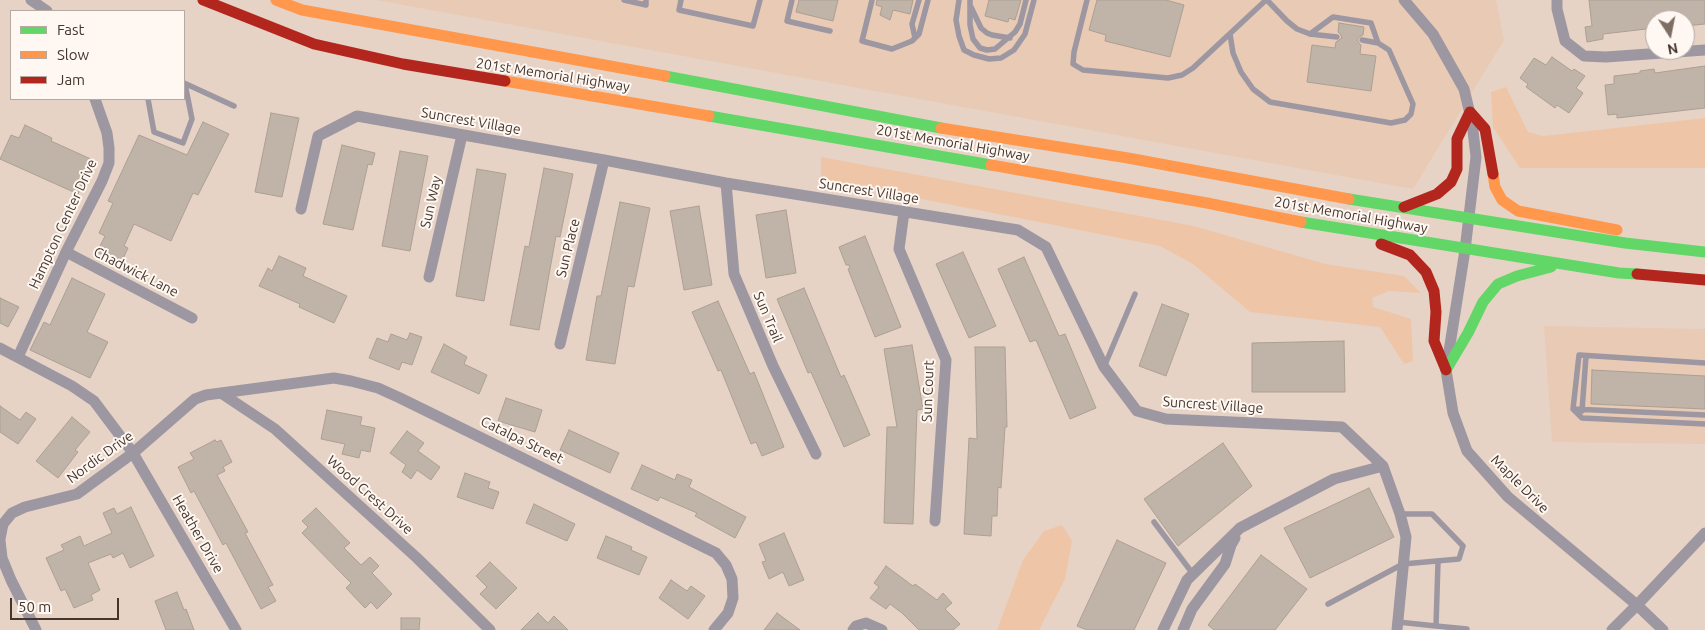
<!DOCTYPE html>
<style>
body{margin:0}
#map{position:relative;width:1705px;height:630px;overflow:hidden;background:#e6d3c5;font-family:Ubuntu,sans-serif}
canvas{display:block}
.legend{position:absolute;left:10px;top:10px;width:175px;height:90px;box-sizing:border-box;background:#fef7f2;border:1px solid #b4aaa3;margin:0;padding:6px 9px;list-style:none;font-size:15px;color:#44362d}
.legend li{display:flex;align-items:center;gap:10px;height:25px}
.legend b{width:25px;border:1px solid #b4aaa3}
.north{position:absolute;left:1645px;top:10px;width:50px;height:50px;box-sizing:border-box;background:#fef7f2;border:1px solid #b4aaa3;border-radius:50%;rotate:169deg;font-size:14px;font-weight:700;line-height:20px;text-align:center;color:#44362d}
.north::after{content:'';display:block;margin:auto;width:18px;height:22px;background:#7d6d62;clip-path:polygon(50% 0,100% 100%,50% 72%,0 100%)}
.scale{position:absolute;left:10px;top:598px;width:109px;height:22px;box-sizing:border-box;border:2px solid #44362d;border-top:0;padding-left:6px;font-size:15px;line-height:18px;white-space:nowrap;color:#44362d;-webkit-text-stroke:4px #fef7f2;paint-order:stroke}
</style>
<div id="map">
<canvas width="1705" height="630"></canvas>
<ul class="legend">
<li><b style="height:6px;background:#63d668"></b>Fast</li>
<li><b style="height:6px;background:#ff974d"></b>Slow</li>
<li><b style="height:6px;background:#b3261e"></b>Jam</li>
</ul>
<div class="north">N</div>
<div class="scale">50 m</div>
</div>
<script>
const context = document.querySelector('canvas').getContext('2d');
context.lineJoin = 'round';
function paint(path, color) { context.fillStyle = color; context.fill(path, 'evenodd'); }
const toPath = rows => new Path2D(rows.map(r => 'M' + r).join(''));
function strokePath(path, color, width, dash) { context.strokeStyle = color; context.lineWidth = width; context.lineCap = dash ? 'butt' : 'round'; context.setLineDash(dash || []); context.stroke(path); }
function write(font, color, halo, rows, align = 'center') {
  context.font = font + ' Ubuntu,sans-serif'; context.lineWidth = 4; context.setLineDash([]); context.textBaseline = 'middle'; context.strokeStyle = halo; context.fillStyle = color; for (const [text, x, y, turn = 0] of rows) {
    context.save(); context.translate(x, y); context.rotate((+turn || 0) * Math.PI / 180); context.textAlign = isNaN(turn) ? turn : align; if (halo) context.strokeText(text, 0, 0); context.fillText(text, 0, 0); context.restore();
  }
}
const built = toPath([
 [376,0,1496,0,1504,40,1413,189],
 [1544,326,1705,329,1705,444,1552,442]
]);
const green = toPath([
 [1506,87,1528,132,1543,136,1705,118,1705,168,1520,168,1493,127,1491,92],
 [821,157,1194,226,1325,264,1404,276,1421,293,1389,291,1372,298,1373,307,1411,319,1413,361,1404,364,1380,327,1250,312,1193,264,1160,246,821,179],
 [1062,525,1072,541,1065,579,1039,630,997,630,1023,560,1044,531]
]);
const building = toPath([
 [799,0,838,0,833,21,796,12,799,0],
 [877,0,913,0,910,14,893,10,890,20,880,15,882,7,876,5,877,0],
 [989,0,1021,0,1015,20,1009,18,1008,22,985,16,989,0],
 [1097,0,1166,0,1184,5,1170,57,1105,41,1106,35,1089,30,1097,0],
 [1589,0,1705,0,1705,24,1685,26,1685,20,1655,20,1655,28,1603,34,1603,39,1587,42,1585,27,1592,26,1589,0],
 [1339,23,1364,27,1363,35,1359,37,1357,40,1359,43,1361,45,1360,54,1376,56,1371,91,1307,82,1312,45,1335,48,1336,42,1342,38,1341,35,1338,32,1339,23],
 [1552,57,1572,71,1574,69,1585,76,1576,88,1583,93,1569,113,1557,105,1555,108,1526,87,1528,84,1520,78,1534,58,1546,65,1552,57],
 [1705,66,1705,108,1617,118,1617,114,1608,115,1605,85,1614,84,1614,76,1640,73,1640,71,1654,69,1655,73,1705,66],
 [271,113,299,118,282,197,255,192,271,113],
 [203,122,229,134,198,195,193,193,171,241,134,224,124,246,128,248,121,263,97,252,105,236,99,233,113,203,108,201,139,135,187,155,203,122],
 [25,125,52,138,51,141,93,160,78,194,0,159,11,135,19,138,25,125],
 [342,145,375,153,372,165,368,164,353,230,323,224,342,145],
 [400,151,428,156,410,251,382,246,400,151],
 [544,168,573,174,560,237,556,236,539,330,510,325,525,246,529,247,544,168],
 [477,169,506,174,484,301,456,296,477,169],
 [620,202,650,208,634,287,628,286,615,364,586,360,597,296,601,296,620,202],
 [699,206,712,285,684,290,670,211,699,206],
 [786,210,796,273,766,278,756,215,786,210],
 [865,236,901,327,875,337,848,269,850,268,849,265,846,265,839,247,865,236],
 [963,252,996,326,969,338,936,264,963,252],
 [279,256,306,268,303,276,347,296,334,323,299,307,300,304,259,286,268,268,272,271,279,256],
 [1024,257,1059,336,1065,334,1096,408,1070,419,1036,340,1030,342,998,269,1024,257],
 [72,278,105,294,87,332,108,342,90,378,30,350,44,322,50,325,72,278],
 [804,288,841,377,844,375,870,435,844,447,811,372,808,373,777,299,804,288],
 [0,298,19,307,8,327,0,323,0,298],
 [718,301,750,374,754,372,784,447,762,456,756,442,751,444,721,370,718,371,692,312,718,301],
 [1162,304,1189,314,1166,376,1139,366,1162,304],
 [410,333,422,337,412,365,402,362,399,370,369,358,377,338,388,342,391,334,407,340,410,333],
 [1344,341,1345,392,1252,392,1252,343,1344,341],
 [444,344,467,357,464,364,487,375,479,394,431,372,444,344],
 [912,345,923,409,917,410,913,524,884,523,887,427,897,427,884,349,912,345],
 [975,347,1005,347,1007,427,1005,427,1001,488,998,487,997,516,992,516,991,536,964,534,969,438,977,439,975,347],
 [1592,370,1705,376,1705,409,1591,404,1592,370],
 [506,398,542,410,535,432,498,421,506,398],
 [0,406,20,420,26,412,36,419,18,444,0,432,0,406],
 [327,410,362,417,360,425,375,428,370,452,361,450,359,458,342,454,345,444,321,439,327,410],
 [72,417,90,432,75,450,78,452,58,478,36,461,72,417],
 [569,430,619,453,610,473,560,450,569,430],
 [407,431,424,443,418,451,440,467,431,480,417,470,411,479,402,472,406,465,390,453,407,431],
 [215,440,217,442,221,440,232,462,223,467,225,471,217,475,248,532,245,533,273,585,268,587,276,601,261,609,226,543,223,545,194,491,191,493,178,467,194,459,190,453,215,440],
 [1223,443,1252,486,1178,546,1144,499,1223,443],
 [642,465,675,480,677,474,692,480,689,487,746,517,735,538,695,516,697,513,660,497,658,501,631,489,642,465],
 [465,473,490,482,488,488,499,492,493,509,457,497,465,473],
 [1369,488,1394,537,1310,578,1284,528,1369,488],
 [534,504,575,524,567,541,526,523,534,504],
 [131,507,154,556,130,568,123,553,113,558,111,554,88,563,100,590,91,595,93,600,74,608,65,589,61,591,46,558,64,550,61,545,80,536,84,546,112,533,103,513,114,508,117,514,131,507],
 [316,508,350,543,344,548,361,565,370,557,379,566,372,573,392,594,377,609,371,602,365,608,346,588,351,583,302,533,308,527,302,521,316,508],
 [784,533,804,580,789,586,783,572,769,579,762,562,766,561,759,544,784,533],
 [606,536,632,547,631,550,647,557,639,575,597,558,606,536],
 [1117,540,1166,563,1134,630,1087,630,1077,626,1117,540],
 [1261,555,1307,589,1275,630,1214,630,1208,625,1261,555],
 [490,562,517,588,496,609,480,594,487,587,476,576,490,562],
 [886,566,913,586,915,584,937,600,943,593,952,603,945,609,960,624,953,630,919,630,902,613,890,604,886,609,870,598,879,587,874,583,886,566],
 [671,580,687,591,691,586,705,596,688,619,659,598,671,580],
 [177,592,184,610,186,609,194,630,166,630,155,601,177,592],
 [538,613,548,623,554,616,568,630,521,630,538,613],
 [777,613,800,630,764,630,777,613],
 [401,618,420,618,419,630,401,630,401,618]
]);
const lane = toPath([
 [624,0,646,5,646,0],
 [681,0,679,10,753,26,760,0],
 [792,0,787,21,830,31],
 [872,0,862,41,892,49,912,41,919,34,928,0],
 [959,0,956,20,959,36,964,50,974,55,989,59,1001,58,1014,50,1025,34,1034,0],
 [970,0,970,25,973,39,980,48,987,50,995,49,1015,32,1020,24,1026,0],
 [1087,0,1074,52,1073,64,1083,70,1168,78,1182,75,1193,68,1266,0],
 [1267,0,1287,21,1297,29,1310,34,1337,37],
 [971,7,981,28,987,33,992,35,1010,38],
 [1230,34,1233,53,1241,72,1253,89,1270,102,1391,123,1405,120,1411,114,1413,104,1389,50,1378,43,1362,40],
 [1310,34,1333,17,1371,23,1378,43],
 [915,38,912,24,919,0],
 [184,83,234,106],
 [148,99,154,132,183,143,192,119,185,84],
 [1705,363,1579,355,1573,409,1582,418,1705,424],
 [1104,367,1135,294],
 [1573,409,1705,415],
 [1582,411,1586,356],
 [1154,522,1193,574],
 [1328,604,1403,564,1459,559,1463,546,1432,514,1400,514],
 [1398,622,1436,626,1438,562],
 [1436,626,1467,629]
]);
const street = toPath([
 [31,0,47,11],
 [1404,0,1433,34,1464,89,1472,122,1476,157,1465,250,1446,370,1453,413,1467,451,1508,497,1637,605,1705,533],
 [1557,0,1557,9,1565,41,1584,56,1606,57,1705,50],
 [726,183,734,274,773,366,816,454],
 [301,209,318,136,357,116,604,160,726,183,1018,230,1046,247,1104,367,1137,411,1166,419,1342,427,1383,466,1400,514,1406,537,1397,630],
 [904,212,899,249,946,360,935,521],
 [66,252,192,318],
 [429,277,462,135],
 [560,344,604,160],
 [0,348,72,386,94,401,133,453,236,630],
 [18,357,66,252,102,181,109,163,109,148,107,133,95,99],
 [221,393,275,429,417,558,490,630],
 [0,539,3,524,12,513,25,507,77,494,133,453,195,399,206,395,334,378,351,381,378,388,400,398,716,553,726,565,732,579,733,598,728,613,714,630],
 [0,540,2,558,11,580,36,630],
 [853,630,856,626,866,623,882,630],
 [1163,630,1187,580,1240,528,1334,479,1383,466],
 [1183,630,1192,609,1225,564,1231,545,1235,538],
 [1612,630,1637,605,1663,630]
]);
const fast = toPath([
 [665,76,941,128],
 [709,116,991,165],
 [1349,199,1625,243,1705,252],
 [1301,222,1619,273,1637,274],
 [1446,370,1468,333,1483,302,1498,284,1517,276,1551,267]
]);
const slow = toPath([
 [276,0,302,10,665,76],
 [505,81,709,116],
 [941,128,1128,158,1349,199],
 [991,165,1207,203,1301,222],
 [1493,174,1495,187,1502,200,1518,211,1617,230]
]);
const jam = toPath([
 [203,0,314,44,403,64,505,81],
 [1404,207,1437,194,1451,182,1457,169,1457,139,1470,112,1485,129,1493,174],
 [1381,244,1410,255,1426,272,1434,291,1436,312,1434,341,1446,370],
 [1637,274,1705,280]
]);
const streetNames = [
 ["201st Memorial Highway",553,75,9],
 ["Suncrest Village",471,121,10],
 ["201st Memorial Highway",953,143,10],
 ["Suncrest Village",869,191,9],
 ["Sun Way",431,202,-77],
 ["201st Memorial Highway",1351,215,10],
 ["Hampton Center Drive",63,224,-65],
 ["Sun Place",568,248,-76],
 ["Chadwick Lane",136,272,27],
 ["Sun Trail",768,317,67],
 ["Sun Court",928,391,-88],
 ["Suncrest Village",1213,405,4],
 ["Catalpa Street",522,440,26],
 ["Nordic Drive",100,457,-36],
 ["Maple Drive",1520,484,45],
 ["Wood Crest Drive",370,495,42],
 ["Heather Drive",198,534,60]
];
paint(built, '#e9cab4');
paint(green, '#efc5a7');
paint(building, '#c0b3a7');
strokePath(building, '#ac9f93', 1);
strokePath(lane, '#9d97a2', 5.5);
strokePath(street, '#9d97a2', 11);
strokePath(fast, '#63d668', 11);
strokePath(slow, '#ff974d', 11);
strokePath(jam, '#b3261e', 11);
write('14px', '#44362d', '#fef7f2', streetNames);
</script>
